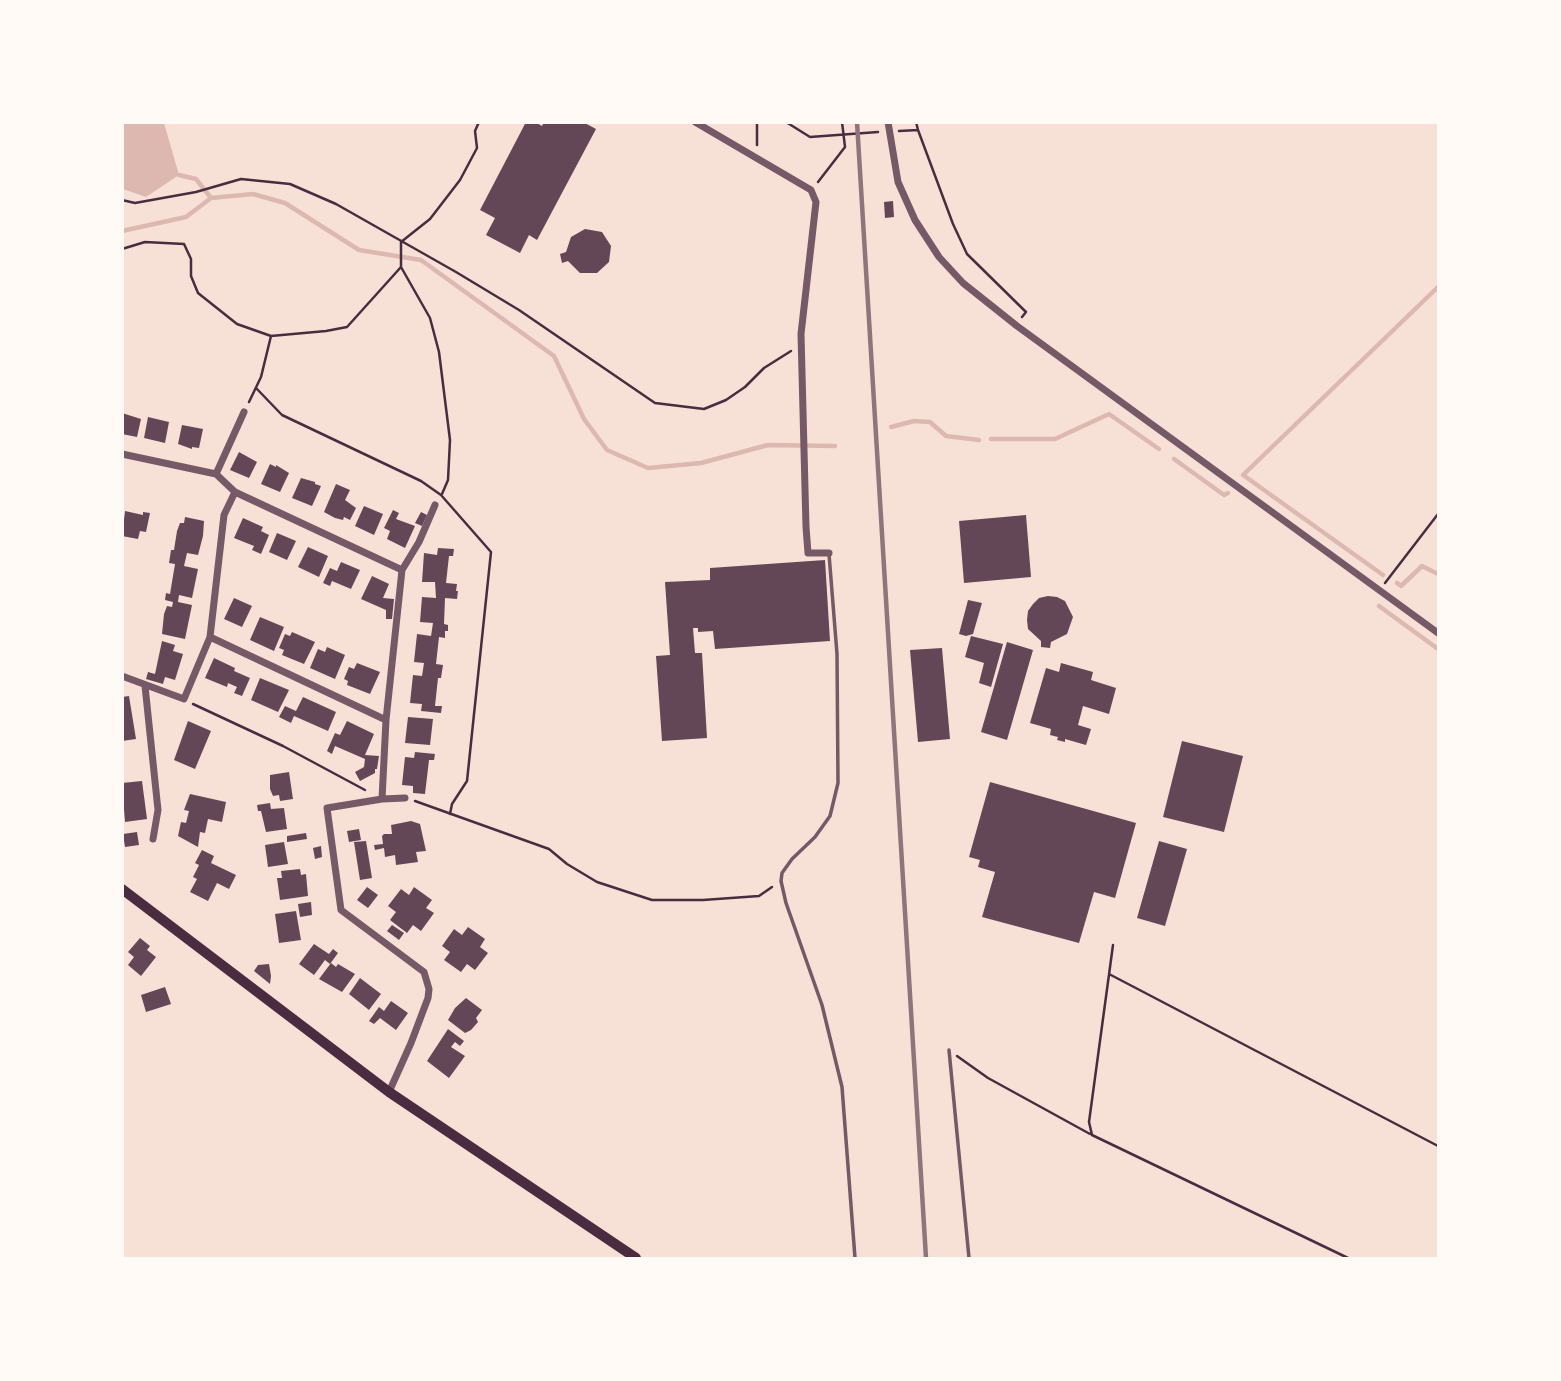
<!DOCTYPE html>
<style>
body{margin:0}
#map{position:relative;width:1561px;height:1381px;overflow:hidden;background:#f7e1d7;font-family:"Libre Baskerville",serif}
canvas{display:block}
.frame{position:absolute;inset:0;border:124px solid #fffaf5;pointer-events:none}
</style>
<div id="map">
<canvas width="1561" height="1381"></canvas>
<div class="frame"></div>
</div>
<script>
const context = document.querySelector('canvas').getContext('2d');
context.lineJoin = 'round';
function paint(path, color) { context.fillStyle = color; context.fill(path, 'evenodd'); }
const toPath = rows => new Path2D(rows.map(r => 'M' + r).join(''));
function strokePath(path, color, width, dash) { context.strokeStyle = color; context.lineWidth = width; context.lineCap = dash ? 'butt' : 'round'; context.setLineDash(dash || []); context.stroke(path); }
const water = toPath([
 [164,123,179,175,146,197,123,189,123,123]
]);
const stream = toPath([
 [179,175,196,179,211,198],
 [122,231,186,217,211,198,253,194,285,203,359,250,421,260,554,356,584,419,607,450,648,468,701,463,768,445,835,446],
 [891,427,914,421,930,422,946,436,979,440],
 [991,439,1055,439,1109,414,1159,449],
 [1174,459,1224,495,1228,493],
 [1383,575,1243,475,1438,287],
 [1397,583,1401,586,1422,566,1438,574],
 [1379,606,1438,649]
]);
const building = toPath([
 [526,122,535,122,542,126,544,122,583,122,596,129,537,240,529,235,520,253,486,235,495,218,480,210],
 [893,201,894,217,885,218,884,202],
 [585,229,602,232,611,246,609,262,597,273,580,273,568,261,562,263,560,254,566,252,571,237],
 [122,413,141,419,137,437,122,434],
 [148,417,169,422,165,443,144,438],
 [182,425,203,429,199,448,192,447,192,449,178,444],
 [239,452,257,462,249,478,230,470],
 [270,464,276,467,276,465,289,473,280,492,261,484],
 [301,478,315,482,315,484,321,486,312,506,292,498],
 [336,484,350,490,345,500,356,508,350,520,344,517,343,520,335,518,324,512],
 [364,506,383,514,374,535,355,526],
 [393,510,399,513,396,519,415,526,405,548,387,539,390,531,384,528],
 [125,511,143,515,143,512,150,513,146,532,140,531,138,539,122,536],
 [421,512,427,515,422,526,415,523],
 [1026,515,1031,577,964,583,959,521],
 [185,517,204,521,203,536,198,555,187,553,184,566,198,569,192,598,179,595,178,602,192,605,185,639,162,634,164,614,167,606,172,607,173,602,165,600,166,593,170,594,175,564,169,563,171,550,174,550,177,531,180,523,184,523],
 [243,518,263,527,261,531,269,535,261,554,252,550,254,546,234,538],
 [277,533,296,541,287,560,269,552],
 [308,547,328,556,319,577,298,567],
 [438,548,454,549,453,556,449,556,446,583,457,584,456,591,458,591,457,599,445,598,444,624,448,625,448,631,445,631,445,638,439,637,436,664,443,665,441,678,438,678,435,706,442,706,441,713,421,711,422,704,410,703,413,675,422,676,424,663,414,662,417,634,431,636,433,623,420,622,422,597,436,598,435,582,422,582,424,553,437,555],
 [825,560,830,641,715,649,713,631,698,632,698,628,693,628,695,653,702,653,707,738,662,741,656,656,670,655,665,582,710,580,710,568],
 [341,562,360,570,351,589,332,581,330,586,323,583,330,568,337,571],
 [372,576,389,584,383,598,394,599,392,619,386,619,386,610,361,599],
 [1048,596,1057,597,1065,601,1073,617,1067,634,1051,642,1050,648,1041,647,1041,641,1028,629,1027,620,1028,611,1033,604,1039,598],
 [234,598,252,606,242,627,224,619],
 [968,600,982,603,973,634,966,636,959,634],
 [260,617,284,627,274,651,250,640],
 [292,632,315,642,304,664,282,655,284,650,279,648,285,634,290,636],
 [971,636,1003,644,991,687,979,683,984,663,965,657],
 [162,641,175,645,173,651,183,654,175,680,165,677,163,684,146,679,148,672,155,674],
 [1007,642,1033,650,1007,740,981,732],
 [327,647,345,655,335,679,310,668,318,649,325,652],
 [942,648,950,739,918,742,910,650],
 [214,658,235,668,234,671,250,678,242,696,234,693,237,687,228,683,227,687,205,678],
 [357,663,380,672,370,694,347,685,348,681,344,679,349,667,354,669],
 [1061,663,1093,672,1091,680,1116,688,1109,714,1083,706,1078,725,1091,729,1086,745,1065,739,1065,742,1057,740,1058,737,1050,735,1051,729,1030,723,1046,668,1059,672],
 [260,678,289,690,278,712,251,700],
 [129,696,136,739,122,741,122,697],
 [303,697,336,712,328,731,294,716,291,723,279,717,285,706,296,711],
 [408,717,433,719,430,745,405,743],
 [188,721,211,731,195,769,174,760],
 [347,721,374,734,365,755,379,756,377,769,375,769,375,773,360,781,355,772,364,767,365,759,335,746,332,754,327,751,335,733,340,735],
 [1182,741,1243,756,1224,832,1163,817],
 [415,752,435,754,434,760,429,760,425,794,413,793,413,786,402,785,405,757,414,758],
 [289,772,293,799,280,801,279,795,273,796,270,789,270,775],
 [142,781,147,819,125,822,122,783],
 [990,782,1136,823,1115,898,1094,892,1079,943,982,917,995,872,978,867,980,860,969,857],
 [190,794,226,802,222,822,208,819,205,833,200,832,198,847,178,836,181,822,186,823,189,811,184,810],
 [270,803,271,809,284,808,287,829,266,832,261,811,258,811,257,805],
 [411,821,420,824,426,851,416,852,418,862,396,865,395,855,385,857,384,848,375,850,374,845,383,844,382,836,384,834,392,834,391,825],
 [359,829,361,840,349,842,347,831],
 [137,832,139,845,125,847,123,834],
 [306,833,307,839,287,842,287,836],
 [366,841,372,878,360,880,354,842],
 [1159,841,1187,849,1165,926,1137,918],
 [284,842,288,864,268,867,265,845],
 [321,846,322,857,315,859,313,848],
 [202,850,214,856,211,863,236,875,229,889,217,883,208,901,190,892,197,879,193,877,199,865,195,863],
 [300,869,301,875,306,874,308,896,280,900,277,878,282,878,281,871],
 [367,887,378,895,368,908,357,900],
 [414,887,432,900,426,908,434,913,421,931,413,925,407,933,390,920,396,912,388,906,401,889,409,895],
 [311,902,312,915,300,917,298,904],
 [296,911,301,940,279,943,275,914],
 [392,925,404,933,399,940,387,931],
 [468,927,485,939,480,947,488,953,475,970,467,964,461,972,444,960,450,952,442,946,454,929,462,935],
 [140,938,150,946,147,950,156,957,141,976,128,965,134,957,128,952],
 [314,944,329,954,333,949,338,953,330,964,325,960,314,975,299,964],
 [331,963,336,967,338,964,355,974,342,992,319,979],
 [269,964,271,976,270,984,254,971,258,965],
 [360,978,381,994,369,1010,349,994],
 [165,987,171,1004,146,1012,141,995],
 [466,998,482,1010,476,1018,478,1022,471,1030,465,1033,448,1020,455,1008],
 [391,1001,408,1013,396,1030,380,1018,374,1024,369,1021,379,1007,384,1011],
 [448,1029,464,1041,460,1046,455,1042,451,1047,465,1056,449,1078,427,1061]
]);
const path = toPath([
 [786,122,810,137,878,132],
 [916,122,918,130],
 [899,131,918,130,953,224,967,254,1026,312,1022,317],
 [757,145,757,122],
 [818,182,845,147,842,122],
 [122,200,135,203,196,192,241,179,290,184,336,204,456,272,519,310,655,403,704,409,726,400,745,387,764,368,791,351],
 [122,249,145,242,184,244,191,259,191,276,198,293,237,324,271,336,326,331,347,327,401,267,401,242,430,219,460,180,477,148,475,131,479,122],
 [401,267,430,318,439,352,450,440,448,480,442,494],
 [256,388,282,415,421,481,441,495,491,552,467,781,452,804,450,814],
 [249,402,261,377,271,336],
 [1385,583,1438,514],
 [193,704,283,746,365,790],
 [415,801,549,849,567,864,597,882,652,900,703,900,759,896,772,887],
 [1113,945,1089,1122,1092,1135,1348,1258],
 [1109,974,1438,1146],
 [957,1056,988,1078,1090,1134]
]);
const service = toPath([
 [829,554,837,654,838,783,830,816,815,837,792,859,782,873,781,881,786,903,822,1005,842,1087,855,1258],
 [949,1050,969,1258]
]);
const minor = toPath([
 [695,122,811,190,816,202,801,334,806,527,808,553,829,553],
 [888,122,898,182,915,220,939,257,963,283,1017,326,1438,633],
 [122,454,216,474,235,492,402,570,386,720,382,799],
 [216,474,244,412],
 [235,492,224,515,210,637,386,720],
 [402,570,419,542,435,505],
 [122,676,184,699,210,637],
 [145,686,158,810,153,839],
 [389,1092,411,1043,428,998,429,989,424,972,341,910,327,808,382,799,405,798]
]);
const secondary = toPath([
 [122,889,389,1092,636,1258]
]);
const rail = toPath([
 [857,122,926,1258]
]);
paint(water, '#dcb8b0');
strokePath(stream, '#dcb8b0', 4.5);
paint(building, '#644757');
strokePath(path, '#4a2c40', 2.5);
strokePath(service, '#755966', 3.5);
strokePath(minor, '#755966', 7);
strokePath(secondary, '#4a2c40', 10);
strokePath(rail, '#8f747c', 4.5);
</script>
